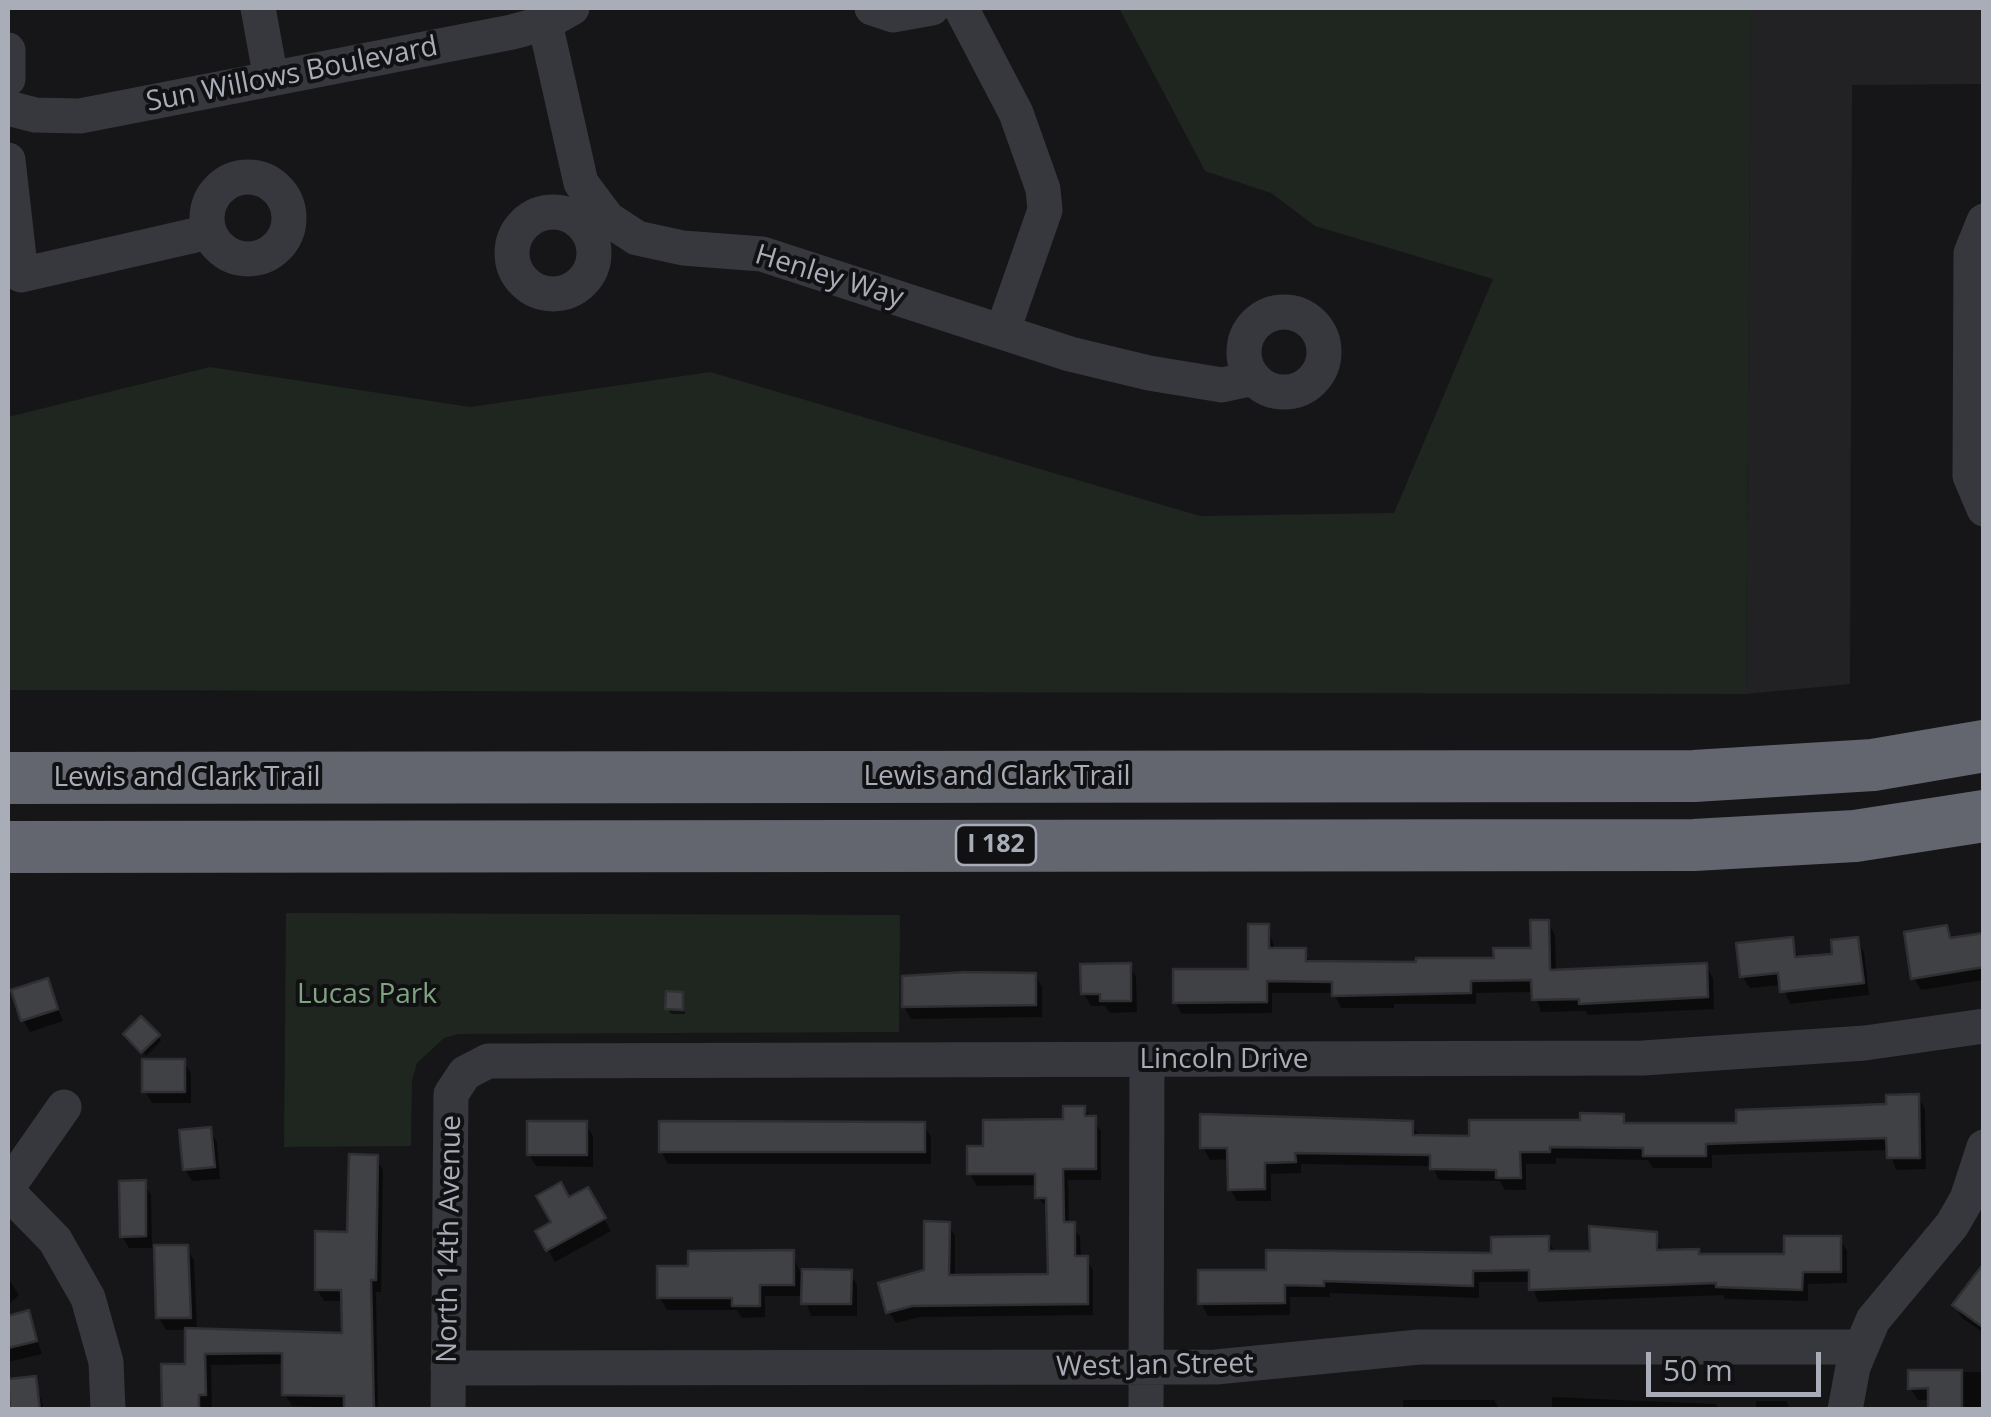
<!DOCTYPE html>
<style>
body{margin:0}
#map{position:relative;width:1991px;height:1417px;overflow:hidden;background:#161618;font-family:"Open Sans",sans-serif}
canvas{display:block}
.frame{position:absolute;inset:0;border:10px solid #a8adb8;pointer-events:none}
.scale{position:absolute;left:1646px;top:1352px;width:175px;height:45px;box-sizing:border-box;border:5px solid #a8adb8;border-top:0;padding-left:12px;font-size:30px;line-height:35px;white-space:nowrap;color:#a8adb8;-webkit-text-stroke:8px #111113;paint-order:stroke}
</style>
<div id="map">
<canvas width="1991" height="1417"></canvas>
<div class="frame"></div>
<div class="scale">50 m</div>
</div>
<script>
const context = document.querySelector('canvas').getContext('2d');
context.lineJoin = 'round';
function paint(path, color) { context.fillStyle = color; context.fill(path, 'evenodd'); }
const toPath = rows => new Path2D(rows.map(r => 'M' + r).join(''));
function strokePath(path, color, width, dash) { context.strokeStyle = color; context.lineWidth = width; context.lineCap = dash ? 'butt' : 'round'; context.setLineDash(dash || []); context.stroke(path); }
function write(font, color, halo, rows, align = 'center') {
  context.font = font + ' "Open Sans",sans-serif'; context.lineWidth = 8; context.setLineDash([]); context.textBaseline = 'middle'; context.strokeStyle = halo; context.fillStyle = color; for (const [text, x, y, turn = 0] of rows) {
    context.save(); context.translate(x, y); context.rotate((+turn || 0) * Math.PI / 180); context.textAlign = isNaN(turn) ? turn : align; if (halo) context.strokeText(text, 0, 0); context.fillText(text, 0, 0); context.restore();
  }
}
const built = toPath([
 [1751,8,1983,8,1983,84,1852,85,1850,684,1746,694]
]);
const green = toPath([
 [1119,8,1751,8,1746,694,8,690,8,417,210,367,470,407,710,372,1200,516,1394,513,1493,279,1315,226,1271,193,1205,171],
 [286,913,900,915,899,1032,458,1034,444,1038,417,1063,412,1080,411,1146,284,1147]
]);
const shadow = toPath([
 [1548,923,1555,935,1556,973,1706,966,1713,978,1714,1009,1588,1015,1586,1011,1541,1012,1534,992,1476,993,1476,1004,1394,1004,1394,1008,1341,1008,1334,993,1272,993,1272,1013,1182,1014,1175,1002,1250,972,1268,927,1275,950,1304,951,1312,964,1496,961,1533,950],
 [1946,928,1953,940,1984,935,1984,980,1921,990,1914,978],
 [1791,939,1799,959,1835,956,1857,940,1864,952,1869,995,1790,1004,1782,985,1750,988,1742,976],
 [1129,965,1136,977,1137,1012,1110,1013,1105,1006,1091,1006,1084,994],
 [1035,975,1042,987,1042,1017,911,1019,904,1007],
 [47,981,63,1021,30,1032,23,1020],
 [682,994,685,1014,671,1014,668,1009],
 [158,1036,161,1041,146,1056,137,1041],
 [184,1062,191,1074,191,1103,152,1103,145,1091],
 [1918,1097,1925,1109,1926,1169,1896,1170,1889,1150,1712,1155,1712,1168,1653,1168,1648,1160,1556,1158,1556,1164,1526,1164,1526,1190,1505,1190,1500,1181,1439,1180,1432,1166,1301,1164,1301,1173,1271,1174,1271,1201,1237,1201,1230,1189,1230,1159,1210,1160,1203,1147,1412,1124,1420,1138,1472,1139,1623,1116,1628,1125,1739,1126,1889,1107],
 [1084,1108,1101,1131,1101,1180,1068,1180,1069,1225,1080,1236,1081,1258,1086,1258,1093,1270,1093,1315,920,1317,896,1323,889,1312,926,1272,948,1224,955,1236,955,1277,1050,1277,1049,1209,1038,1198,1037,1185,977,1186,970,1174,986,1149,1066,1121],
 [586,1124,593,1136,593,1167,536,1166,529,1154],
 [924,1125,931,1137,931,1164,668,1164,661,1151],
 [210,1130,217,1142,220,1179,192,1181,185,1169],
 [376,1158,383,1170,381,1292,376,1292,378,1410,292,1406,285,1394,285,1364,211,1365,212,1410,161,1410,163,1367,188,1366,187,1330,166,1330,159,1318,156,1248,129,1248,122,1236,144,1183,151,1195,152,1247,186,1248,194,1260,197,1330,344,1335,344,1301,324,1301,317,1289,349,1234],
 [587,1190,611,1231,555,1262,538,1232,554,1223,569,1200],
 [1592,1229,1655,1234,1662,1252,1786,1256,1840,1239,1847,1251,1847,1283,1808,1284,1808,1301,1725,1299,1723,1295,1538,1302,1531,1282,1479,1282,1479,1298,1330,1293,1330,1297,1290,1297,1290,1315,1208,1316,1201,1303,1269,1272,1494,1255,1548,1239,1555,1253,1592,1253],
 [792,1253,800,1272,850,1273,857,1285,857,1316,811,1316,804,1296,765,1296,765,1317,742,1318,737,1310,667,1310,660,1298,691,1268],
 [1984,1267,1984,1333,1962,1318,1955,1305],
 [8,1278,19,1295,8,1305],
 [28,1313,42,1354,8,1362,8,1318],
 [1910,1372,1984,1372,1984,1410,1930,1410,1930,1400,1918,1400,1910,1388],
 [35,1379,44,1410,12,1410],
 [1552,1397,1716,1404,1719,1410,1552,1410],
 [1403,1400,1494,1400,1500,1410,1403,1410],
 [1756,1401,1786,1401,1791,1410,1756,1410]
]);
const building = toPath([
 [1530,920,1549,920,1550,970,1707,963,1708,997,1579,1004,1579,999,1532,1000,1531,980,1471,981,1471,993,1332,996,1332,982,1267,981,1267,1002,1173,1003,1173,969,1248,969,1248,924,1269,924,1269,948,1306,948,1306,961,1416,962,1416,958,1494,958,1493,948,1531,948,1530,920],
 [1947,925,1950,938,1984,933,1984,967,1911,979,1904,932,1947,925],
 [1793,937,1795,957,1832,954,1831,940,1858,937,1864,983,1780,992,1778,973,1740,977,1736,943,1793,937],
 [1131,963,1131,1001,1100,1001,1100,994,1081,994,1080,964,1131,963],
 [966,972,1036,973,1036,1005,902,1007,902,976,966,972],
 [48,978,58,1009,21,1021,11,990,48,978],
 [666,991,683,992,683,1010,665,1009,666,991],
 [141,1016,160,1035,141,1053,123,1034,141,1016],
 [142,1059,185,1059,185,1092,142,1092,142,1059],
 [1919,1094,1920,1158,1887,1158,1886,1138,1706,1144,1706,1156,1643,1156,1643,1148,1550,1147,1550,1152,1520,1152,1521,1178,1496,1178,1496,1170,1430,1169,1430,1155,1295,1153,1296,1162,1265,1163,1265,1189,1228,1190,1227,1148,1200,1148,1200,1114,1413,1121,1413,1135,1469,1136,1469,1120,1580,1120,1580,1113,1624,1114,1624,1123,1736,1123,1736,1110,1886,1104,1886,1095,1919,1094],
 [1063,1106,1085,1106,1085,1116,1096,1116,1096,1169,1063,1169,1064,1222,1075,1222,1075,1256,1088,1256,1088,1304,912,1306,886,1313,878,1283,924,1270,924,1221,950,1222,949,1275,1048,1274,1046,1198,1035,1198,1035,1174,967,1174,967,1146,983,1146,983,1120,1063,1119,1063,1106],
 [527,1121,587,1121,587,1155,527,1155,527,1121],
 [659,1121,925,1122,925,1152,659,1152,659,1121],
 [211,1127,215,1167,183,1170,179,1130,211,1127],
 [349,1154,378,1155,376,1280,371,1280,374,1410,344,1410,344,1396,282,1395,282,1353,205,1354,206,1395,199,1395,199,1410,162,1410,161,1364,185,1364,185,1328,342,1333,341,1290,315,1290,315,1231,347,1232,349,1154],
 [146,1180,146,1236,120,1237,119,1181,146,1180],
 [561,1182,569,1197,588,1187,606,1218,546,1251,535,1231,551,1222,536,1196,561,1182],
 [1589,1226,1657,1232,1657,1250,1699,1249,1699,1254,1784,1254,1784,1236,1841,1236,1841,1272,1803,1272,1802,1290,1716,1287,1716,1283,1529,1290,1529,1270,1473,1271,1473,1286,1324,1281,1324,1286,1285,1285,1285,1303,1198,1304,1198,1270,1266,1270,1266,1250,1491,1253,1491,1237,1549,1236,1549,1251,1590,1251,1589,1226],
 [154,1245,188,1245,191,1318,156,1318,154,1245],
 [794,1250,794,1285,760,1285,760,1306,732,1306,732,1298,657,1298,657,1266,688,1266,688,1251,794,1250],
 [1984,1263,1984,1328,1952,1305,1984,1263],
 [802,1269,852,1270,851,1304,801,1304,802,1269],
 [29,1310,37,1341,8,1348,8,1316,29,1310],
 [1908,1370,1962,1370,1962,1410,1928,1410,1928,1388,1908,1389,1908,1370],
 [36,1376,40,1410,10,1410,8,1379,36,1376]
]);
const minor = toPath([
 [258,8,271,79],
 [872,8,893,15,932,8],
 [961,8,1016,113,1043,189,1045,210,1003,330],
 [545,23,581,183,608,219,637,238,683,248,762,254,1070,354,1149,373,1222,385,1254,378],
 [8,50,8,79],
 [8,108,35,115,80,116,512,32,545,23,572,8],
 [8,160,21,275,209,232],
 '207 218a41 41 0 1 1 82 0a41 41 0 1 1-82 0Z',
 '512 253a41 41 0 1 1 82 0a41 41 0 1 1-82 0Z',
 [1984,221,1971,253,1970,476,1984,509],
 '1244 352a40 40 0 1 1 80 0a40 40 0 1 1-80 0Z',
 [8,1187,64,1107],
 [8,1192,55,1240,88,1298,106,1362,108,1410],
 [448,1368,1216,1367,1419,1347,1860,1347],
 [448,1410,451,1094,465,1073,488,1061,1643,1058,1865,1043,1984,1026],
 [1146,1410,1147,1060],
 [1845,1410,1853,1367,1873,1320,1952,1225,1967,1199,1984,1147]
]);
const highway = toPath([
 [8,778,1694,776,1873,765,1984,746],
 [8,847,1694,845,1855,836,1984,816]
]);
const shields = [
 [996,845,80]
];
const shieldNames = [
 ["I 182",996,845]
];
const streetNames = [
 ["Sun Willows Boulevard",292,75,-11],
 ["Henley Way",829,277,17],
 ["Lewis and Clark Trail",997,777],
 ["Lewis and Clark Trail",187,778],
 ["Lincoln Drive",1224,1060],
 ["North 14th Avenue",450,1239,-89],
 ["West Jan Street",1155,1366,-1]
];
const parkNames = [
 ["Lucas Park",367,995]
];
paint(built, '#222225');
paint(green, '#1e261f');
paint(shadow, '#0007');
paint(building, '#404145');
strokePath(building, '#303034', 2.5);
strokePath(minor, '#37383d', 35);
strokePath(highway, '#63666e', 52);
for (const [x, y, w] of shields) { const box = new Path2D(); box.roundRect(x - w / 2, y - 20, w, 40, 8); context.fillStyle = '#111113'; context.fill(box); strokePath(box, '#a8adb8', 2.5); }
write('bold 25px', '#a8adb8', null, shieldNames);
write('28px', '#a8adb8', '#111113', streetNames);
write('28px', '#7ea480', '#111113', parkNames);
</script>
